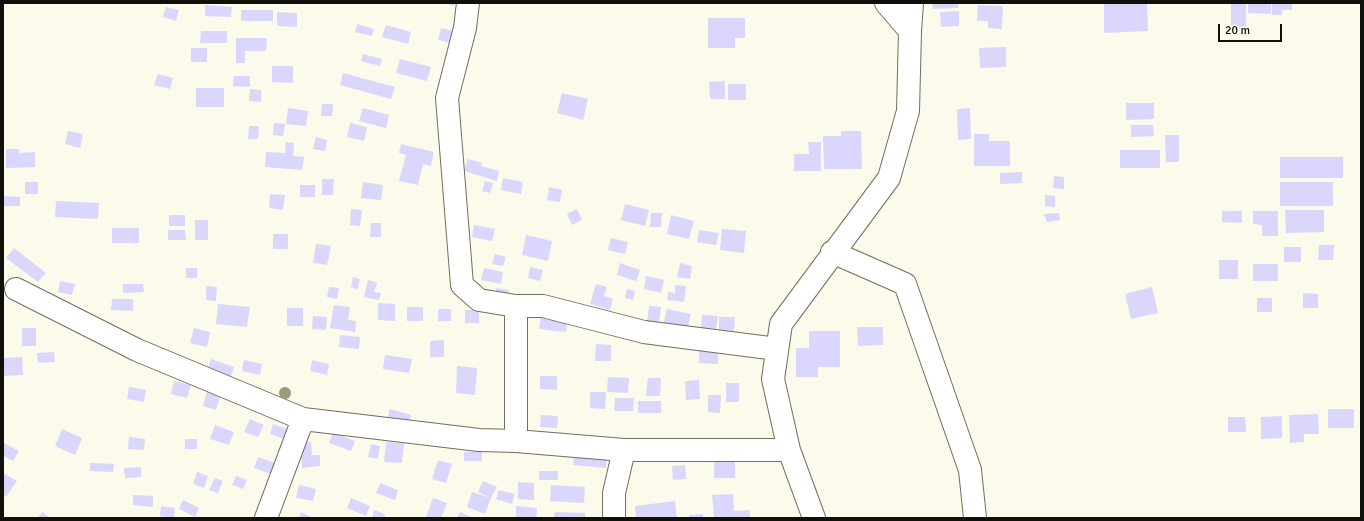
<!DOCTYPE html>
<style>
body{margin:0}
#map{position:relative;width:1364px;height:521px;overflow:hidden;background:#fcfaea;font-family:Signika,sans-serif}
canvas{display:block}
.frame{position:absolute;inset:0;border:4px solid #10100a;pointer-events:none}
.scale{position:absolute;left:1218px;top:24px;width:64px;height:18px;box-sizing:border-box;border:2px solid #10100a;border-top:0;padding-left:5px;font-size:12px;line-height:14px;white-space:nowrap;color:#10100a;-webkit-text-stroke:3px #fcfaea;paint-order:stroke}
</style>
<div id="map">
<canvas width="1364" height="521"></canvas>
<div class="frame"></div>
<div class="scale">20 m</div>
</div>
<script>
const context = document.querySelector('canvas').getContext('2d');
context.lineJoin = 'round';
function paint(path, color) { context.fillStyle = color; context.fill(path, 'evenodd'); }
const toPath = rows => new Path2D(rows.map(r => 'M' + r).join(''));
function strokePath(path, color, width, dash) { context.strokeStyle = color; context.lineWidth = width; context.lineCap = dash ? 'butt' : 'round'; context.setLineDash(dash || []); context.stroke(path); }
const building = toPath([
 [444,3,455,3,454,6],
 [932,3,958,3,958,8,933,9],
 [1147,3,1148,31,1104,33,1104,4],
 [1231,3,1246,3,1246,28,1231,28],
 [1248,3,1271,3,1271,14,1248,13],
 [1272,3,1292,3,1292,10,1282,10,1282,15,1272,15],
 [205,5,232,7,231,17,205,16],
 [978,5,1003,6,1002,29,988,28,988,21,977,21],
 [166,7,179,10,176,21,163,17],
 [241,10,273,10,273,21,241,21],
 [959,11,959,26,941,27,940,12],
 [277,12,297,13,297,27,277,26],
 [708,18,745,18,745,38,735,38,735,48,708,48],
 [357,24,374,29,372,36,355,32],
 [386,25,411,32,408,44,382,37],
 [441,28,458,32,454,44,438,40],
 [201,31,227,31,227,43,200,43],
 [236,38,267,38,266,51,245,51,245,63,236,63],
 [1006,47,1006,67,980,68,979,48],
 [191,48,207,48,207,62,191,62],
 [363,54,382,59,380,66,361,61],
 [400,59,431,67,427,81,396,73],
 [272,66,293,66,293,83,272,82],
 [343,73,395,87,391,99,340,85],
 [158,74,173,78,170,89,154,85],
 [234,76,250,76,250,87,233,86],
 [725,81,725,99,710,99,709,82],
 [728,84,746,84,746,100,728,100],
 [196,88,224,88,224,107,196,107],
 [250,89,261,90,261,102,249,101],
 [562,93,588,99,583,120,557,113],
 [1126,103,1154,103,1154,119,1126,120],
 [322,104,333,104,332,116,321,116],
 [288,108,308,111,306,126,286,124],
 [363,108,389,115,386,128,359,121],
 [970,108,971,139,958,140,957,109],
 [274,123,285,124,283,136,273,135],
 [350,123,367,127,364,141,347,137],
 [1131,125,1153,125,1154,136,1131,137],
 [249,126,259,126,258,139,248,139],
 [68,131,83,134,80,148,65,144],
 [841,131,861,131,862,169,824,169,823,136,841,136],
 [974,134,989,134,989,141,1010,141,1010,166,974,166],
 [1165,135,1179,135,1179,162,1166,162],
 [316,137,327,140,325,151,313,149],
 [286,142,294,143,293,156,304,157,302,170,265,167,266,152,285,153],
 [808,142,821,142,821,171,794,171,794,154,809,154],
 [401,144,434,152,431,166,423,164,418,185,399,181,406,155,399,153],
 [6,149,19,149,19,153,35,152,35,167,6,168],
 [1120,150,1160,150,1160,168,1120,168],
 [1280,157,1343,157,1343,178,1280,178],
 [468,159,482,163,481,166,499,171,497,181,464,171],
 [1022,172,1022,183,1000,184,1000,173],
 [1054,176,1064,177,1064,189,1053,188],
 [503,178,523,182,521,194,501,190],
 [322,179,334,179,333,195,322,195],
 [485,181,493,183,490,193,482,191],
 [25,182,38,182,38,194,25,194],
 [363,182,383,185,381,200,361,198],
 [1280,182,1333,182,1333,206,1280,206],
 [300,185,315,185,315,197,300,197],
 [549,187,562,190,560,202,547,200],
 [270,194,285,195,283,210,269,208],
 [1045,195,1055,196,1055,207,1045,206],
 [3,196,20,197,20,206,3,206],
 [56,201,99,203,98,219,55,217],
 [625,204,649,210,645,226,621,220],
 [351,209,362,210,360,226,350,225],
 [577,209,582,220,572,225,567,214],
 [1285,210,1324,210,1324,232,1286,233],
 [1222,211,1242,211,1242,223,1222,222],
 [1253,211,1278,211,1278,236,1262,236,1262,225,1253,224],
 [651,213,662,213,661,227,650,227],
 [1059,213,1060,220,1047,222,1044,214],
 [169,215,185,215,185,226,169,226],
 [671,215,694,221,689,239,667,234],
 [195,220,208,220,208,240,195,240],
 [371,223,381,223,381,237,370,237],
 [474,225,495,229,492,241,472,237],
 [112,228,139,228,139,243,112,243],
 [722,229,746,231,744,253,720,250],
 [168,230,185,230,186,240,168,240],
 [699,230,719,233,716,245,697,242],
 [273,234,288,234,288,249,273,249],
 [526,235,552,241,548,261,522,255],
 [611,238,628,242,625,254,608,250],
 [316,244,331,246,327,265,313,263],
 [1319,245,1334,245,1333,260,1318,260],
 [1284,247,1301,247,1301,262,1284,262],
 [14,248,46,273,38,282,6,258],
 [495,254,506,257,503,266,492,264],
 [1219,260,1238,260,1238,279,1219,279],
 [620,263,640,270,636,281,617,275],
 [680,263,692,266,690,279,677,277],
 [1253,264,1278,264,1278,281,1253,281],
 [530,267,543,270,540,281,528,278],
 [186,268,197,268,197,278,186,278],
 [484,268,503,272,501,284,481,280],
 [646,276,664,280,661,293,644,289],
 [353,277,360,279,358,289,351,287],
 [368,280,377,283,374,292,381,293,379,300,364,297],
 [60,281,75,284,72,295,58,292],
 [123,284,143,284,144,292,123,293],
 [596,284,607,287,604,296,613,299,610,310,590,304],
 [675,285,686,286,684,302,667,300,668,292,675,293],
 [206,286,217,287,216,301,206,300],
 [329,287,339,288,337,299,327,297],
 [1152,287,1158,313,1131,319,1125,294],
 [496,288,509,290,508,298,495,297],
 [627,289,635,291,633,300,625,298],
 [1303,293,1318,294,1318,308,1303,308],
 [1257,298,1272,298,1272,312,1257,312],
 [112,299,133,299,133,311,111,310],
 [378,303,395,304,395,321,378,320],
 [218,304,250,307,247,327,216,324],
 [334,305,350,307,348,320,356,321,355,332,330,328],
 [649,306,661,307,659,324,647,322],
 [407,307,423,307,423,321,407,321],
 [287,308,303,308,303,326,287,326],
 [438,309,451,309,451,321,438,321],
 [667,309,691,314,687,330,663,325],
 [465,310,479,310,479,323,465,323],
 [541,313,568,317,566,332,539,329],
 [702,315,718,316,716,330,701,329],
 [313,316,327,317,326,330,312,329],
 [719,317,735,317,734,331,719,330],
 [857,327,883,327,883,345,858,346],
 [22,328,36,328,36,346,22,346],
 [194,328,210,332,207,347,190,343],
 [809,331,840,331,840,367,818,367,818,377,796,377,796,348,809,348],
 [340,335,360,337,359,349,339,347],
 [444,340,444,357,430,357,430,341],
 [596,344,611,345,611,361,595,361],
 [699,348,718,349,718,364,699,363],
 [54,352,55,362,38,363,37,353],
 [385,355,412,359,409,373,383,369],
 [22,357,23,375,3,376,3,358],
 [211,359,234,367,230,379,207,371],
 [244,360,262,364,260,375,242,371],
 [312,360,329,364,327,375,310,371],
 [457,366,477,368,475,395,456,393],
 [540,376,557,376,557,390,540,389],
 [608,377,629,378,628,393,607,392],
 [648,378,661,378,660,396,646,396],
 [699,380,700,399,686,400,685,381],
 [174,381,191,385,187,398,171,394],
 [726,383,739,383,739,402,726,402],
 [129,387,146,390,144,402,127,399],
 [207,392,220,396,216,410,203,406],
 [590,392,606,392,605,409,590,408],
 [708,395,721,395,720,413,708,412],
 [615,398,634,398,633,411,614,411],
 [638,401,661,401,661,413,638,413],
 [390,409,411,415,408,426,387,419],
 [1328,409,1354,409,1354,428,1328,428],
 [1318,414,1319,434,1304,434,1304,442,1290,443,1289,415],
 [541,415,558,416,557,428,540,427],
 [1282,416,1282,438,1261,439,1261,417],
 [1228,417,1245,417,1246,432,1228,432],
 [250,419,264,425,258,437,244,432],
 [273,424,292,431,289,441,270,434],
 [215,425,234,432,229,445,210,439],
 [62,429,82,438,75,455,55,446],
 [333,433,355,441,351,451,329,443],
 [129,437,145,439,144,450,128,449],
 [185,439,197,439,197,449,185,449],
 [311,442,312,455,320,455,320,466,302,468,300,443],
 [386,442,404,443,402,463,384,462],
 [4,443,19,451,13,461,3,456],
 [371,444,380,446,378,459,368,457],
 [575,451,607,455,606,468,573,465],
 [464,452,482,452,482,461,464,461],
 [258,457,278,464,274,475,254,468],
 [438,460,452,464,446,483,432,479],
 [714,460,735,460,735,478,714,478],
 [90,463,114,464,113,472,90,471],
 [685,465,686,479,673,480,672,466],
 [141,467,141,477,125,478,124,468],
 [539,471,558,471,558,480,539,480],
 [197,472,208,476,204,488,193,484],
 [3,473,17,481,6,497,3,495],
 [236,476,247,480,243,489,232,485],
 [215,478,223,481,218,493,209,490],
 [483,481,497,487,491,498,478,492],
 [518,482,534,483,534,500,518,499],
 [380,483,398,490,395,500,376,493],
 [299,485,316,489,313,501,296,498],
 [551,485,585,487,584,503,550,501],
 [499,490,515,494,512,504,496,499],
 [472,492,491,498,485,514,467,507],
 [733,494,734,511,750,510,750,518,714,518,712,495],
 [133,495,153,496,153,507,133,505],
 [351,498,370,506,366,516,347,508],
 [433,498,447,503,441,518,426,517],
 [183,500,199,508,195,517,179,509],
 [675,501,677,518,636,518,635,506],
 [161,506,175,508,174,518,160,516],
 [516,506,537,508,536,518,516,518],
 [374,510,385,514,384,518,372,518],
 [42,512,51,518,38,518],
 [301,512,311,517,310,518,299,518],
 [460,512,473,518,457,518],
 [555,512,585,513,585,518,554,518],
 [703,514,703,518,689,518,689,515]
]);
const street = toPath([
 [468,3,465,28,447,98,462,285,479,300,516,306],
 [910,31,912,3],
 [832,252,905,284,970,470,975,518],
 [16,289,137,350,303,419,479,440,516,441,624,450,789,450],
 [516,441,516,306,543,306,644,332,777,349],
 [266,518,303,419],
 [614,518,614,493,624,450],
 [814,518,789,450,773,379,781,324,889,178,908,111,910,31,886,3]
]);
const trees = [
 [285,393]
];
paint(building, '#dbd6fb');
strokePath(street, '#6f6e60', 24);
strokePath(street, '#fff', 22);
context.fillStyle = '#9c997a';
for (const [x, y] of trees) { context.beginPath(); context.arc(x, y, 6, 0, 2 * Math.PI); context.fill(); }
</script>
